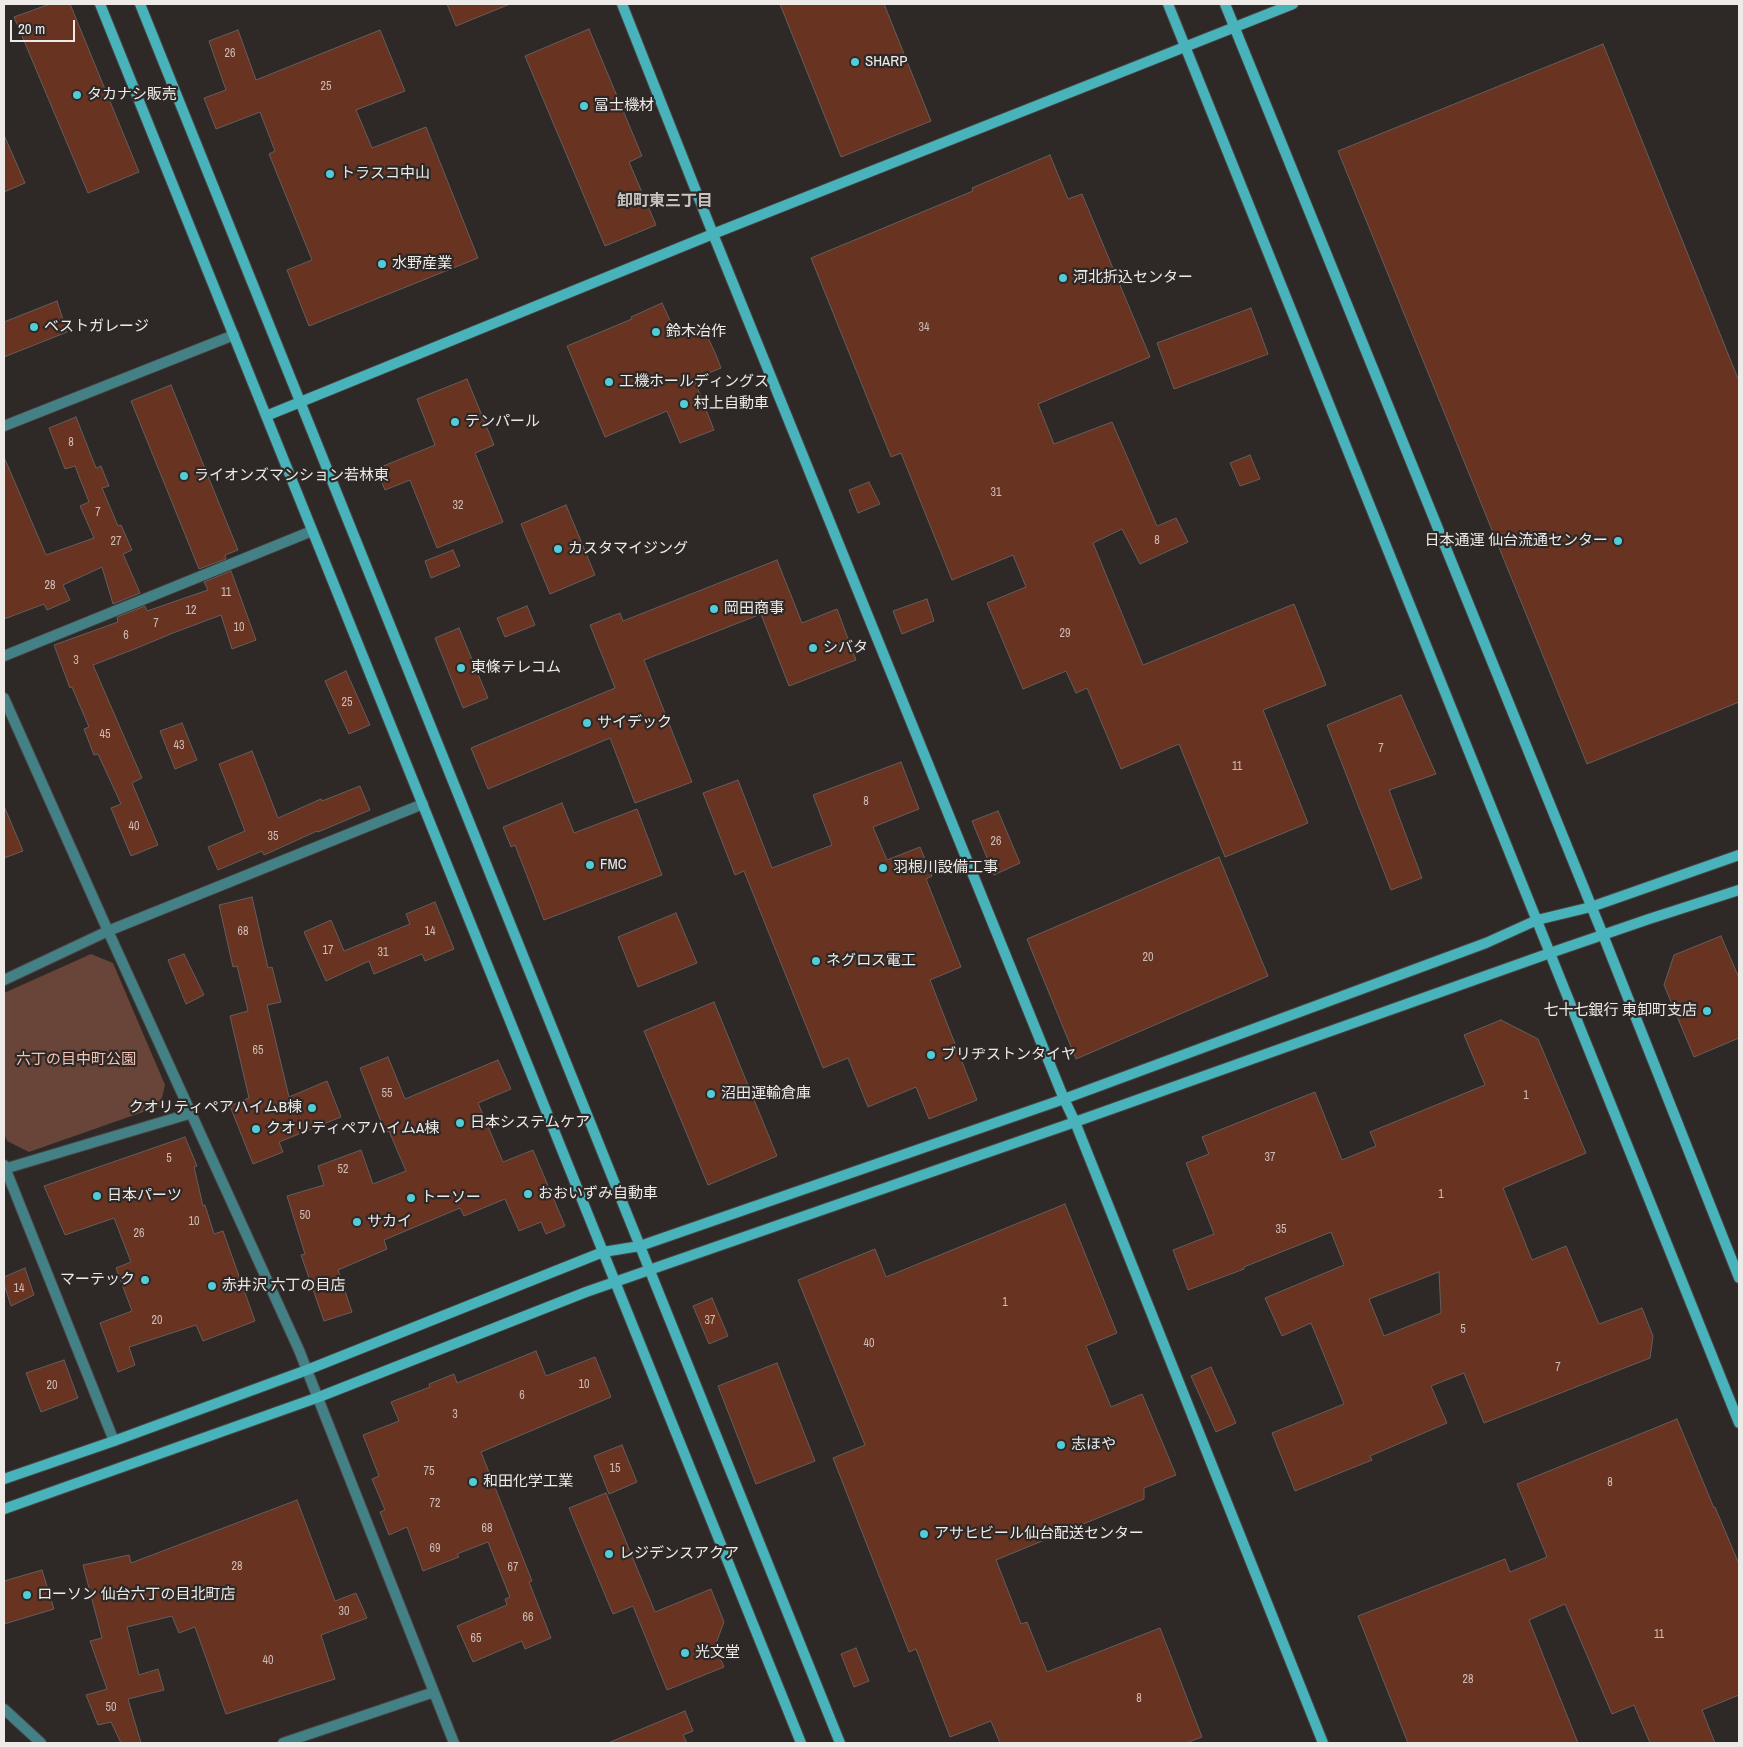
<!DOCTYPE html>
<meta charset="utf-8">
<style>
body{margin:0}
#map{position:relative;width:1743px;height:1747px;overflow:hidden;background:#2e2927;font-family:"Archivo Narrow",sans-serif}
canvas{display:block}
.frame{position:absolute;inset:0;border:5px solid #edeae8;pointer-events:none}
.scale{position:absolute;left:10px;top:20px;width:65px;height:22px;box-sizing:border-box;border:2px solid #edeae8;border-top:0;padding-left:6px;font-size:15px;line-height:18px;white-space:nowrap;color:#edeae8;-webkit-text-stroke:4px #2e2927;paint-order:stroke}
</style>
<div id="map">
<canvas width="1743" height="1747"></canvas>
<div class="frame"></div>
<div class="scale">20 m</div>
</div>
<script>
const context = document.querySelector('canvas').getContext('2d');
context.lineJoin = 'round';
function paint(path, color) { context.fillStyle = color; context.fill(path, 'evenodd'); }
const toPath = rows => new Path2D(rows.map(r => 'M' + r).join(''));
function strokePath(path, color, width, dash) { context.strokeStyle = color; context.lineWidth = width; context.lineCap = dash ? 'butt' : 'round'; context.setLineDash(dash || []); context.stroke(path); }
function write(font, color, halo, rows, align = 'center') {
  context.font = font + ' "Archivo Narrow","Noto Sans JP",sans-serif'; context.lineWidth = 4.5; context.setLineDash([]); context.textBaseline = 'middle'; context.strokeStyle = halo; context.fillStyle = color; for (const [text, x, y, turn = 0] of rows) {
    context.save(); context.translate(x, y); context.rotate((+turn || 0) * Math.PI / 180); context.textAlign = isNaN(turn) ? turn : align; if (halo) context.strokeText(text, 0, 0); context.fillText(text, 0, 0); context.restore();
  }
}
const green = toPath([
 [91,954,113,963,165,1085,160,1106,29,1152,7,1141,4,1133,4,993]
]);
const building = toPath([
 [50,4,70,4,139,172,88,193,14,17,50,4],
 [447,4,510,4,456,26,447,4],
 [780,4,884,4,931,121,841,157,780,4],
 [589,29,642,156,629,162,656,225,605,246,525,56,589,29],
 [238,30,256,80,380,30,405,91,356,110,372,148,426,127,478,258,309,326,287,270,312,260,269,154,275,151,260,112,216,129,204,98,226,90,209,41,238,30],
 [1603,44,1739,381,1739,702,1587,764,1338,151,1603,44],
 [4,135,25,183,4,192,4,135],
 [1050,155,1068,199,1082,194,1150,357,1038,404,1054,444,1112,422,1157,526,1176,518,1188,542,1140,564,1122,529,1093,543,1143,665,1294,604,1326,685,1263,710,1308,823,1225,857,1179,744,1121,769,1087,688,1076,693,1066,671,1023,689,987,603,1026,587,1013,555,952,580,901,453,891,457,811,258,973,191,972,188,1050,155],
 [57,301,67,332,4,357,4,322,57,301],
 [662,303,678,338,703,327,716,355,721,368,694,379,714,430,680,443,667,411,605,437,567,346,632,319,631,317,662,303],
 [1251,308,1268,354,1174,389,1157,343,1251,308],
 [467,379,494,445,475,453,503,522,437,548,410,480,385,490,376,469,435,445,417,399,467,379],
 [171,385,238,550,225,555,226,559,199,569,131,401,171,385],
 [76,417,96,468,101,466,109,486,102,488,118,526,121,525,132,550,123,554,140,593,113,604,102,567,63,585,70,600,47,610,44,604,4,619,4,457,46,555,94,538,80,506,89,502,75,466,65,469,49,428,76,417],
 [1250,455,1260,479,1240,486,1230,463,1250,455],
 [869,482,880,504,858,513,849,490,869,482],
 [566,505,595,575,550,594,521,524,566,505],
 [453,550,460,566,431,578,425,561,453,550],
 [777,560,802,623,837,609,856,660,789,686,761,614,644,660,692,782,635,803,610,738,488,789,471,748,615,688,590,625,620,613,623,621,777,560],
 [231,571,256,640,232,649,221,615,173,633,137,648,93,665,142,778,132,783,158,845,131,856,111,808,121,804,98,754,94,755,84,729,89,727,72,687,70,688,54,645,118,622,117,617,145,606,147,611,208,590,204,582,231,571],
 [927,599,934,621,902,634,893,611,927,599],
 [527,606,535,625,505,637,497,618,527,606],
 [459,628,488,698,463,708,435,638,459,628],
 [346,671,370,725,349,734,325,681,346,671],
 [1401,695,1436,774,1389,790,1422,878,1391,890,1327,725,1401,695],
 [182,723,197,760,175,769,160,731,182,723],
 [252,751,278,818,321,799,322,801,360,786,370,810,318,832,317,831,264,855,262,851,218,870,208,847,245,831,219,764,252,751],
 [901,762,919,809,873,827,887,860,920,847,932,876,926,879,961,967,930,980,977,1100,929,1119,916,1087,868,1107,848,1058,823,1068,744,871,735,875,703,793,738,780,772,868,832,845,813,795,901,762],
 [562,803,574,833,637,809,662,875,544,920,515,845,511,847,503,827,562,803],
 [4,806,23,851,4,858,4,806],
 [998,811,1020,863,994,875,972,821,998,811],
 [1219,857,1268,976,1076,1059,1027,939,1219,857],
 [252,897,268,968,272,967,281,1002,267,1005,289,1097,327,1081,341,1117,279,1142,283,1152,253,1164,230,1106,249,1098,230,1016,248,1011,237,966,233,967,219,905,252,897],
 [435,902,454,949,425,961,422,954,374,974,369,961,326,981,304,932,331,920,344,951,410,924,406,914,435,902],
 [676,913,697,963,638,987,618,937,676,913],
 [1721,936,1739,978,1739,1038,1694,1057,1664,985,1674,955,1721,936],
 [184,954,204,995,186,1004,168,960,184,954],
 [714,1002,777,1156,708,1185,644,1031,714,1002],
 [1501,1020,1538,1039,1586,1153,1503,1188,1532,1260,1566,1246,1599,1324,1642,1308,1653,1336,1650,1358,1484,1423,1464,1373,1431,1386,1447,1423,1370,1456,1372,1460,1295,1491,1272,1433,1344,1404,1311,1323,1282,1336,1265,1298,1344,1265,1331,1232,1244,1267,1244,1269,1188,1290,1173,1250,1214,1234,1186,1163,1209,1154,1202,1137,1315,1092,1342,1160,1376,1146,1370,1132,1485,1085,1464,1035,1501,1020],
 [1439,1272,1441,1313,1384,1336,1369,1299,1439,1272],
 [388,1057,405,1099,498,1060,511,1089,478,1103,503,1162,533,1150,565,1226,546,1234,541,1222,519,1231,505,1199,464,1216,460,1208,384,1240,387,1249,338,1270,352,1312,324,1321,301,1255,305,1254,287,1196,324,1185,318,1166,361,1150,373,1184,406,1171,389,1131,385,1132,360,1068,388,1057],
 [185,1137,197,1166,194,1167,203,1206,205,1205,214,1234,223,1231,255,1321,203,1341,196,1325,129,1347,135,1365,118,1372,100,1323,132,1311,116,1268,131,1262,114,1218,65,1235,44,1186,185,1137],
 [1065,1204,1117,1333,1086,1346,1111,1407,1142,1394,1176,1475,1144,1488,1144,1499,996,1560,1021,1624,1027,1622,1047,1672,1160,1628,1202,1737,1186,1743,1000,1743,991,1721,950,1737,916,1649,909,1652,833,1458,865,1445,798,1280,875,1249,886,1277,1065,1204],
 [25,1268,34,1295,11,1306,4,1284,4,1277,25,1268],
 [712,1298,728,1336,709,1344,693,1306,712,1298],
 [536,1351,546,1376,595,1357,611,1397,481,1452,532,1581,529,1582,551,1638,525,1649,522,1641,473,1662,457,1626,507,1605,505,1599,510,1597,488,1542,457,1554,459,1557,423,1571,407,1527,389,1535,380,1512,385,1510,372,1479,379,1476,363,1435,399,1421,391,1402,430,1387,429,1384,454,1374,457,1383,536,1351],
 [64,1360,78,1398,41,1412,26,1373,64,1360],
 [777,1363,815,1461,756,1484,718,1386,777,1363],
 [1211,1367,1236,1423,1216,1432,1191,1376,1211,1367],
 [1677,1419,1714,1508,1715,1507,1739,1564,1739,1695,1702,1710,1715,1743,1650,1743,1634,1705,1612,1714,1565,1604,1529,1620,1578,1743,1408,1743,1358,1616,1505,1559,1510,1572,1547,1557,1517,1484,1677,1419],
 [622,1445,637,1482,609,1494,594,1456,622,1445],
 [606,1493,655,1612,711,1589,724,1622,715,1646,724,1667,667,1690,633,1606,613,1614,569,1508,606,1493],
 [297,1500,335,1601,356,1593,367,1618,321,1635,335,1679,226,1714,195,1627,179,1633,172,1616,127,1627,139,1675,158,1669,164,1690,128,1699,141,1743,121,1743,111,1722,98,1725,86,1695,107,1689,90,1641,102,1638,83,1565,129,1555,131,1563,297,1500],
 [42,1570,54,1609,4,1624,4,1581,42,1570],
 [856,1648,869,1681,854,1687,841,1654,856,1648],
 [685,1711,693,1731,683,1735,687,1743,608,1743,685,1711]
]);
const street = toPath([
 [4,426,234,335],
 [4,656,312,531],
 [4,698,108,931,4,980],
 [423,804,108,931,299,1350,454,1743],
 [4,1165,114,1441],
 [4,1169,192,1113],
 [4,1709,41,1743],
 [283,1743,434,1692]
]);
const secondary = toPath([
 [100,4,801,1743],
 [140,4,840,1743],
 [622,4,713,234,1064,1099,1075,1122,1323,1743],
 [1168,4,1739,1423],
 [1225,4,1603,935,1739,1278],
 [266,416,713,234,1293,4],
 [4,1479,114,1441,307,1370,603,1252,640,1246,1064,1099,1486,943,1537,920,1591,907,1739,855],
 [4,1509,319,1397,586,1292,1075,1122,1550,953,1649,919,1739,890]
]);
const markers = [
 [855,62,5,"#52ccd5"],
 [77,95,5,"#52ccd5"],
 [584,106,5,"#52ccd5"],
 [330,174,5,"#52ccd5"],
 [382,264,5,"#52ccd5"],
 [1063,278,5,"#52ccd5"],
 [34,327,5,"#52ccd5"],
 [656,332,5,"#52ccd5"],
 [609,382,5,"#52ccd5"],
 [684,404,5,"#52ccd5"],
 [455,422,5,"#52ccd5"],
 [184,476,5,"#52ccd5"],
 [1618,541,5,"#52ccd5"],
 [558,549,5,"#52ccd5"],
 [714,609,5,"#52ccd5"],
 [813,648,5,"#52ccd5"],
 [461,668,5,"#52ccd5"],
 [587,723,5,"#52ccd5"],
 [590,865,5,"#52ccd5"],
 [883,868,5,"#52ccd5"],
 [816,961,5,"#52ccd5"],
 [1707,1011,5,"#52ccd5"],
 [931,1055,5,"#52ccd5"],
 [711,1094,5,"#52ccd5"],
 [312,1108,5,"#52ccd5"],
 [460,1123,5,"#52ccd5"],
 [256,1129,5,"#52ccd5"],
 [528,1194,5,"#52ccd5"],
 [97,1196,5,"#52ccd5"],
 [411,1198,5,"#52ccd5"],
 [357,1222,5,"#52ccd5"],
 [145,1280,5,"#52ccd5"],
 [212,1286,5,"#52ccd5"],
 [1061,1445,5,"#52ccd5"],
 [473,1482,5,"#52ccd5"],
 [924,1534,5,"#52ccd5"],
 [609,1554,5,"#52ccd5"],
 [27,1595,5,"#52ccd5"],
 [685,1653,5,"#52ccd5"]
];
const numberNames = [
 ["26",230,54],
 ["25",326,87],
 ["34",924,328],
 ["8",71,443],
 ["31",996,493],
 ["32",458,506],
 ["7",98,513],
 ["8",1157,541],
 ["27",116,542],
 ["28",50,586],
 ["11",226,593],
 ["12",191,611],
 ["7",156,624],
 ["10",239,628],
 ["29",1065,634],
 ["6",126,636],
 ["3",76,661],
 ["25",347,703],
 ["45",105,735],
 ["43",179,746],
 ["7",1381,749],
 ["11",1237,767],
 ["8",866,802],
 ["40",134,827],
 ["35",273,837],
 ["26",996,842],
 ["68",243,932],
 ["14",430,932],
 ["17",328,951],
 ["31",383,953],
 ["20",1148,958],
 ["65",258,1051],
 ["55",387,1094],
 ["1",1526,1096],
 ["37",1270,1158],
 ["5",169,1159],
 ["52",343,1170],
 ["1",1441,1195],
 ["50",305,1216],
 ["10",194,1222],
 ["35",1281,1230],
 ["26",139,1234],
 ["14",19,1289],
 ["1",1005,1303],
 ["20",157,1321],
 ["37",710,1321],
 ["5",1463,1330],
 ["40",869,1344],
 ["7",1558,1368],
 ["10",584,1385],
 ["20",52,1386],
 ["6",522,1396],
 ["3",455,1415],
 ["15",615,1469],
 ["75",429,1472],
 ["8",1610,1483],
 ["72",435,1504],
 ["68",487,1529],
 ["69",435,1549],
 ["28",237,1567],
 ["67",513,1568],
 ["30",344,1612],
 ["66",528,1618],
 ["11",1659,1635],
 ["65",476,1639],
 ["40",268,1661],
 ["28",1468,1680],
 ["8",1139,1699],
 ["50",111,1708]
];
const poiNames = [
 ["SHARP",865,62],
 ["タカナシ販売",87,95],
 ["冨士機材",594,106],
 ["トラスコ中山",340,174],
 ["水野産業",392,264],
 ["河北折込センター",1073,278],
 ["ベストガレージ",44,327],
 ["鈴木冶作",666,332],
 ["工機ホールディングス",619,382],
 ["村上自動車",694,404],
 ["テンパール",465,422],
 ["ライオンズマンション若林東",194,476],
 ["日本通運 仙台流通センター",1608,541,"right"],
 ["カスタマイジング",568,549],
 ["岡田商事",724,609],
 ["シバタ",823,648],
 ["東條テレコム",471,668],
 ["サイデック",597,723],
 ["FMC",600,865],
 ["羽根川設備工事",893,868],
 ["ネグロス電工",826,961],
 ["七十七銀行 東卸町支店",1697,1011,"right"],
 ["ブリヂストンタイヤ",941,1055],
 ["沼田運輸倉庫",721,1094],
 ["クオリティペアハイムB棟",302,1108,"right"],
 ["日本システムケア",470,1123],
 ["クオリティペアハイムA棟",266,1129],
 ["おおいずみ自動車",538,1194],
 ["日本パーツ",107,1196],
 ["トーソー",421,1198],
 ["サカイ",367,1222],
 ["マーテック",135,1280,"right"],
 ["赤井沢 六丁の目店",222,1286],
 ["志ほや",1071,1445],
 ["和田化学工業",483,1482],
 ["アサヒビール仙台配送センター",934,1534],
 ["レジデンスアクア",619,1554],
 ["ローソン 仙台六丁の目北町店",37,1595],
 ["光文堂",695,1653]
];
const parkNames = [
 ["六丁の目中町公園",76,1060]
];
const neighbourhoodNames = [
 ["卸町東三丁目",665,202]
];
paint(green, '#694438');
paint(building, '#693321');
strokePath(building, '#645e5d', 1);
strokePath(street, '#494442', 12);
strokePath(secondary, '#494442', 12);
strokePath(street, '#448186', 10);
strokePath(secondary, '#48b3bb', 10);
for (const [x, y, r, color] of markers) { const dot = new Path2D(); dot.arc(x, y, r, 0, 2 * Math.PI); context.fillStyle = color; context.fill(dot); strokePath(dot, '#2e2927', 2); }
write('12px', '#ccbcb6', null, numberNames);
write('15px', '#edeae8', '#2e2927', poiNames, 'left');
write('15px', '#f9c2b1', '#2e2927', parkNames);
write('bold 16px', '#c8c2c0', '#2e2927', neighbourhoodNames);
</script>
